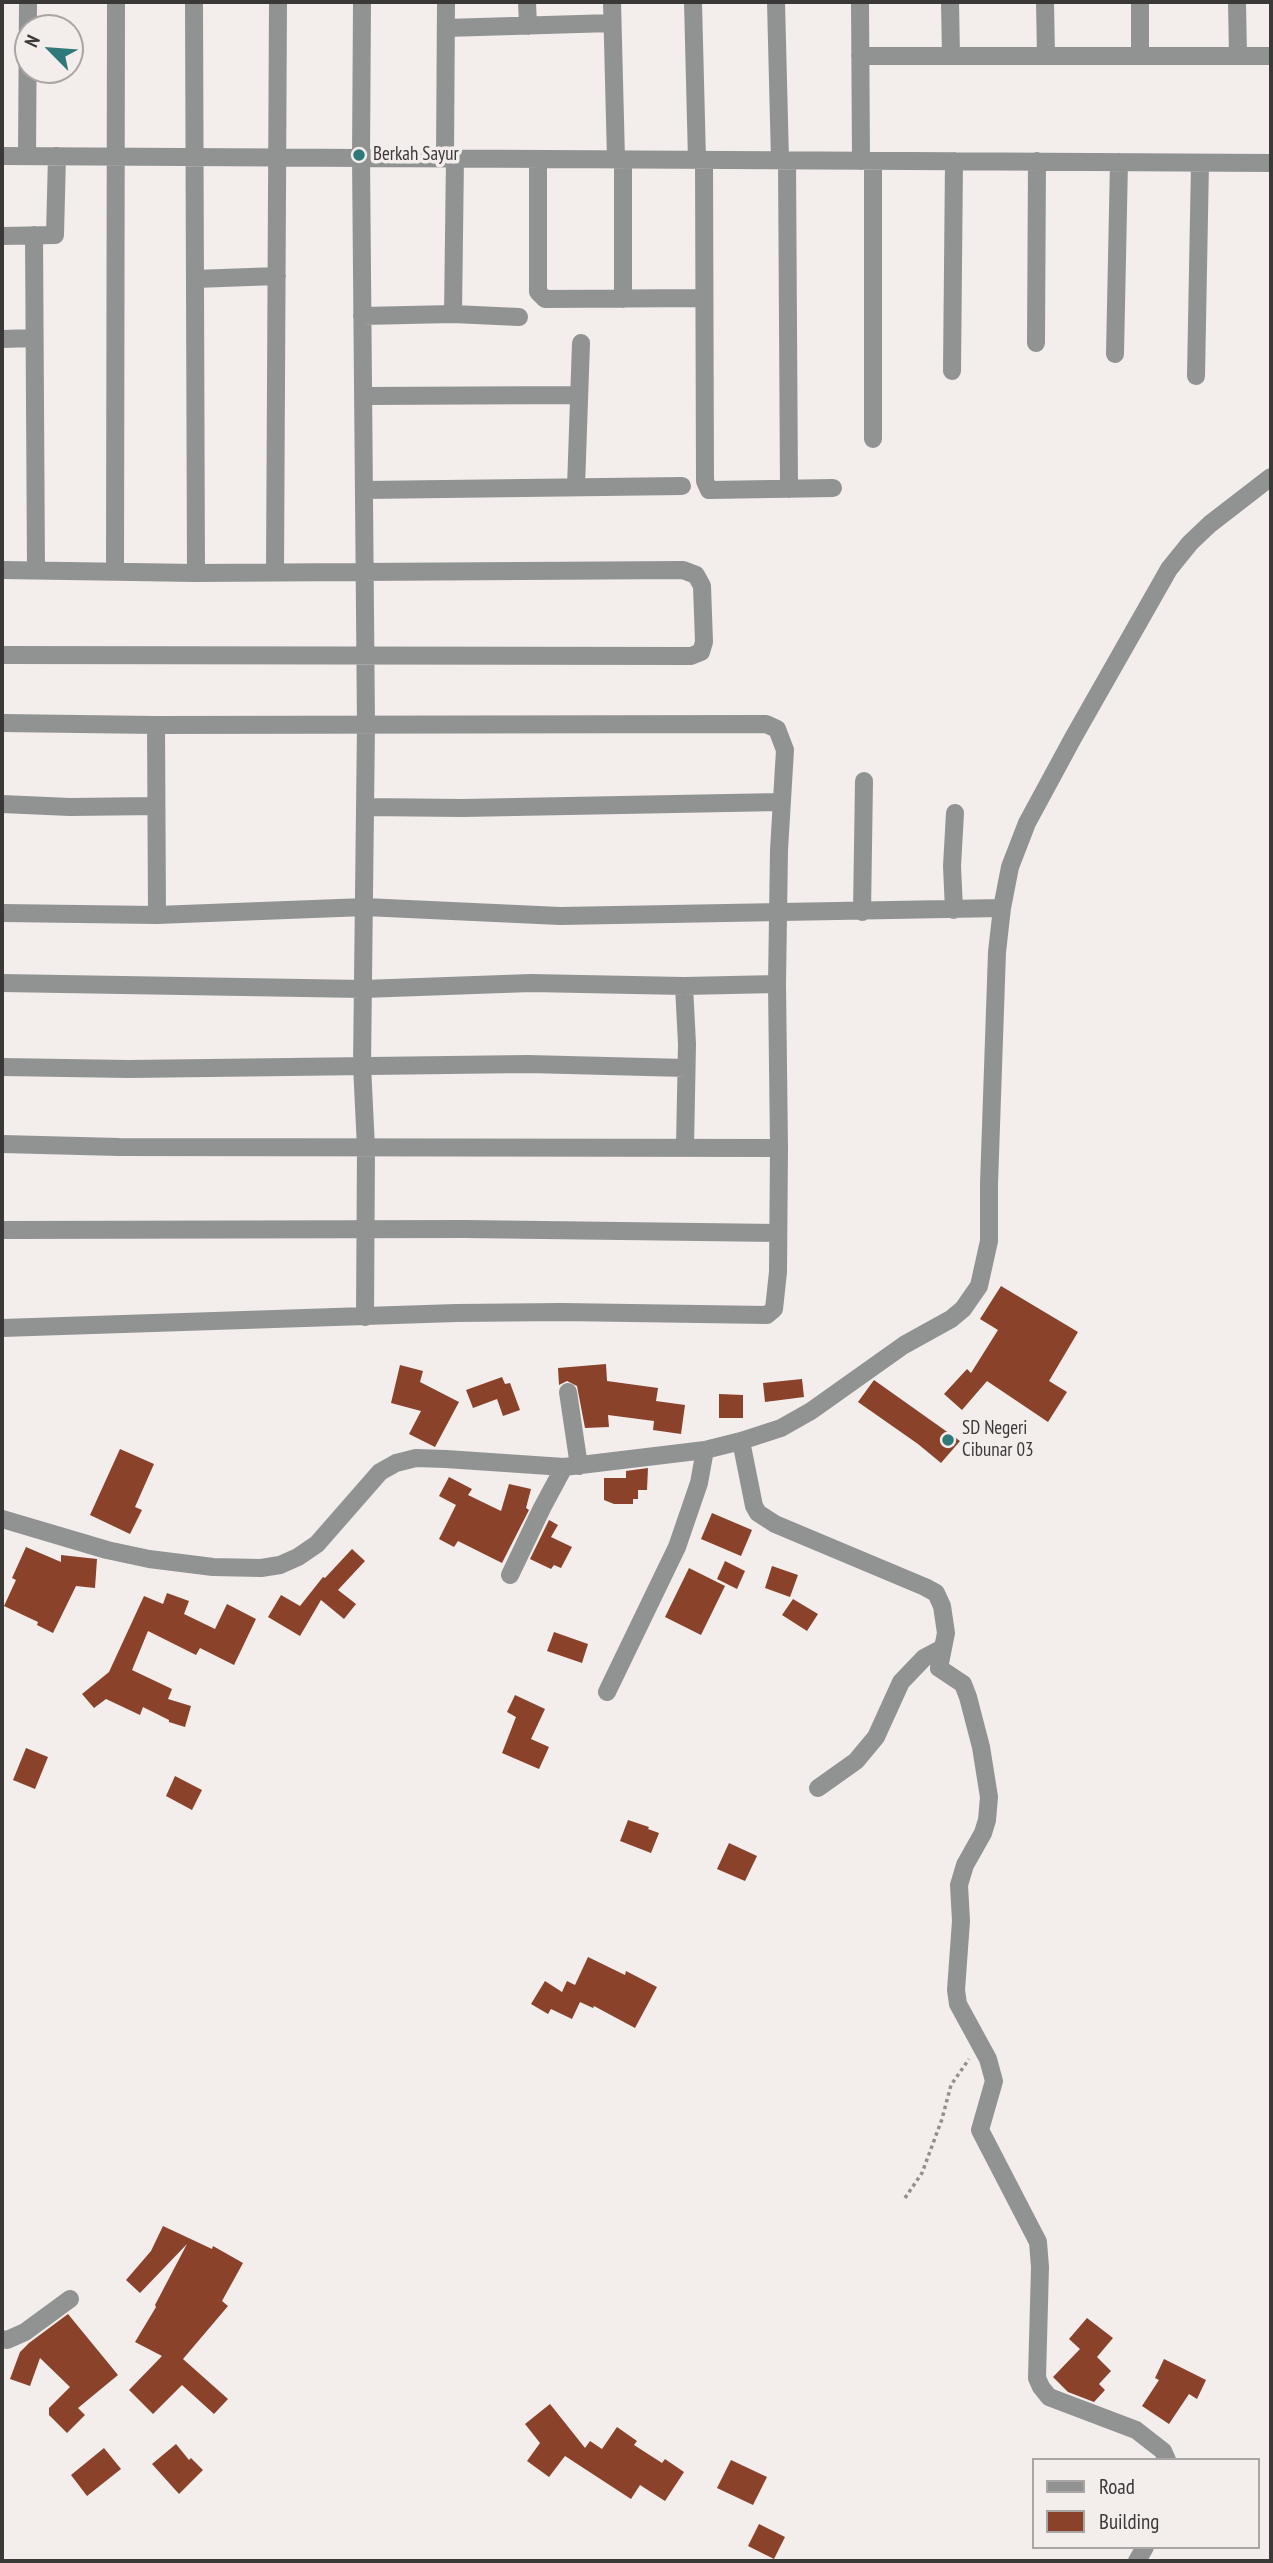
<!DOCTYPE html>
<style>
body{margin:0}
#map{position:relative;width:1273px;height:2563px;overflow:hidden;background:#f3edec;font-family:"PT Sans Narrow",sans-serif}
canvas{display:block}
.frame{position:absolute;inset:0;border:4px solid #3b3938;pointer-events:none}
.legend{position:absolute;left:1032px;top:2458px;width:228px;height:91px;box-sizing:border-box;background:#f3edec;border:2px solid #a9a5a4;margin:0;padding:9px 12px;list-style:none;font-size:21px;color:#3b3938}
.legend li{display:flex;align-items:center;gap:14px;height:35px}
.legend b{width:35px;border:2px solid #a9a5a4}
.north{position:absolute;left:14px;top:14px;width:70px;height:70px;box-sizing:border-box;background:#f3edec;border:2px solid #a9a5a4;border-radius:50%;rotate:295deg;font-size:19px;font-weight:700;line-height:28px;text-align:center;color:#3b3938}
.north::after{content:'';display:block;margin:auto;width:24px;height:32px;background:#2f797a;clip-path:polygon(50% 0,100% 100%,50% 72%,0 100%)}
</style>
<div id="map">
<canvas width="1273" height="2563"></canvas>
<div class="frame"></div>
<ul class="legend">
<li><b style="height:9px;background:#919393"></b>Road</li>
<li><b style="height:19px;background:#8a422a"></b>Building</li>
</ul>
<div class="north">N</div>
</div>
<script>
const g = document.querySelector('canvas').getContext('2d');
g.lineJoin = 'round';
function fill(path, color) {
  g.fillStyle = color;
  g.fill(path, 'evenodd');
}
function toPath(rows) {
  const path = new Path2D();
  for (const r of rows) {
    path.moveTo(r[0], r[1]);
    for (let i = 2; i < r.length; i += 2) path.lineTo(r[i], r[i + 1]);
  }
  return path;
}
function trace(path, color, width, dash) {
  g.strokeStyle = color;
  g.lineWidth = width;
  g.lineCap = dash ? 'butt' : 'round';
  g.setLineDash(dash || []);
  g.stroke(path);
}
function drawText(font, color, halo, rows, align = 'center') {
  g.font = font + ' "PT Sans Narrow",sans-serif';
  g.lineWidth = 7;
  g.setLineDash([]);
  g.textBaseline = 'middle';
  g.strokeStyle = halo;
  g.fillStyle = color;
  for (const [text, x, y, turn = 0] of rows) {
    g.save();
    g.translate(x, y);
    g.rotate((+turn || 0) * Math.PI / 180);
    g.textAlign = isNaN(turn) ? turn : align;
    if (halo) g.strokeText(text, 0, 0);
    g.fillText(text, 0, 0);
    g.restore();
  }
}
const building = toPath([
 [1001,1286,1078,1332,1049,1381,1067,1392,1048,1422,987,1381,962,1410,944,1394,967,1369,971,1373,998,1330,980,1319],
 [606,1364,607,1381,658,1388,656,1401,685,1405,681,1434,653,1430,654,1421,608,1415,609,1427,585,1428,577,1386,567,1381,559,1385,558,1368],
 [400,1365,423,1371,420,1382,459,1402,435,1447,409,1434,421,1411,391,1403],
 [502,1377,505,1384,510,1383,520,1410,503,1416,497,1399,473,1408,466,1390],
 [802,1379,804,1397,765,1402,763,1383],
 [874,1380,960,1441,941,1463,918,1444,858,1402],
 [719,1394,743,1395,743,1418,719,1418],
 [120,1449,154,1464,135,1507,142,1510,130,1534,90,1515],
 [648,1468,647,1490,638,1490,638,1499,633,1499,633,1504,614,1504,604,1500,604,1478,626,1478,626,1471],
 [449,1477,472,1489,468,1495,501,1511,509,1484,531,1489,526,1508,529,1510,502,1563,458,1541,454,1547,439,1539,456,1505,439,1496],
 [712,1513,752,1530,741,1556,701,1539],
 [549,1520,558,1525,551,1537,572,1547,561,1568,554,1565,551,1569,530,1559],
 [26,1547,61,1562,61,1555,97,1559,95,1588,76,1586,53,1633,37,1625,38,1622,4,1606,16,1580,12,1578],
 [352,1549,365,1561,338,1590,356,1604,344,1619,321,1600,300,1636,268,1617,281,1595,300,1606,323,1577,325,1578],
 [725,1561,745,1571,737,1589,717,1579],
 [772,1566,798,1575,790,1597,765,1588],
 [689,1568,725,1586,701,1635,665,1617],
 [167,1593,189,1601,184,1614,215,1629,227,1604,256,1619,234,1665,200,1648,196,1655,148,1631,132,1670,172,1689,168,1699,191,1706,185,1727,169,1722,169,1720,143,1707,140,1715,106,1699,94,1708,82,1694,109,1672,144,1596,163,1604],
 [793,1599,818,1614,807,1631,782,1615],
 [554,1632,588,1644,582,1663,547,1651],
 [515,1695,545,1709,531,1739,549,1747,539,1769,502,1753,516,1717,507,1712],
 [26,1748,48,1757,35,1789,13,1780],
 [175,1776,202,1790,192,1810,166,1796],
 [628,1820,649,1827,648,1829,659,1833,651,1853,620,1841],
 [729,1843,757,1856,745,1881,717,1869],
 [588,1957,625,1975,626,1971,657,1987,635,2028,594,2006,593,2008,580,2002,572,2019,551,2009,548,2014,531,2004,545,1981,562,1992,567,1981,575,1985],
 [163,2226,212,2249,213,2246,243,2263,222,2301,228,2306,183,2359,228,2399,214,2414,182,2385,153,2414,129,2390,162,2356,135,2342,156,2307,155,2305,187,2244,140,2293,126,2280,151,2251],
 [68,2314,118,2375,78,2408,85,2415,67,2433,49,2415,49,2408,70,2387,40,2358,30,2386,10,2379,20,2352,29,2343],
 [1087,2318,1113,2338,1097,2357,1111,2371,1099,2384,1105,2390,1094,2402,1068,2392,1053,2377,1080,2349,1069,2339],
 [1164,2359,1206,2380,1197,2399,1189,2394,1169,2424,1142,2406,1159,2380,1155,2378],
 [550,2404,585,2448,590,2441,602,2449,617,2427,637,2441,634,2445,662,2463,665,2459,684,2472,665,2501,640,2485,631,2499,565,2456,549,2477,527,2461,540,2443,525,2424],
 [176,2444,189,2460,191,2458,203,2470,179,2494,152,2464],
 [104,2448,121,2469,87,2496,71,2475],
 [731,2460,767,2477,753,2505,717,2488],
 [759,2524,785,2537,774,2559,748,2546]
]);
const path = toPath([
 [905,2198,922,2173,942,2119,951,2085,969,2059]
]);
const minor = toPath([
 [194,2,196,573],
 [362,2,361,158,366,724,362,1065,366,1148,365,1317],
 [527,2,528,26],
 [612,2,616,159],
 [693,2,697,160],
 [776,2,780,160],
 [860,2,861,161],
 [950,2,951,56],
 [1045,2,1046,56],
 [1140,2,1140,56],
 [1237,2,1238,56],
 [446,28,612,23],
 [860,56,1271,56],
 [2,156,1271,163],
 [27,156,28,2],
 [445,158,446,2],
 [538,159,538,292,545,299,704,298],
 [623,159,623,299],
 [704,160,705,481,709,490,833,488],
 [787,160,789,489],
 [873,161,873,439],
 [34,235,36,570],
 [2,236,55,235,57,156],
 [195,279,277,276],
 [453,314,455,158],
 [362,316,453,314,519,317],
 [2,339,34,338],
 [1036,343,1037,161],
 [1115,354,1119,162],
 [952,371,954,161],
 [1196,376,1200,163],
 [364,396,578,395],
 [576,487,581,343],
 [365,490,682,486],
 [2,570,196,573,683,570,696,575,702,586,704,642,701,652,691,656,2,655],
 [115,571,116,2],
 [275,572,278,2],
 [2,723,156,725,766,724,777,729,785,750,779,850,777,984,779,1148,778,1272,774,1309,767,1315,562,1312,456,1313,2,1328],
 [156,725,157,915],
 [2,804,70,807,156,806],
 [365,807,462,808,781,802],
 [954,910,952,866,955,813],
 [862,912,864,781],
 [2,913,157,915,365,907,560,916,1002,908],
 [2,983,363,989,531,983,684,986,777,984],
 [684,986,687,1044,685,1147],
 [2,1067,129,1069,528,1064,686,1068],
 [2,1144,119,1147,779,1148],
 [2,1230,465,1229,777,1233],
 [568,1392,579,1466],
 [741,1441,754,1506,758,1513,775,1524,925,1587,936,1593,942,1606,946,1633,939,1668,963,1684,968,1697,981,1747,989,1797,987,1820,983,1833,965,1865,959,1885,961,1921,956,1990,958,2004,988,2059,994,2081,980,2130,1038,2242,1040,2267,1037,2378,1041,2387,1049,2397,1136,2430,1163,2451,1167,2460],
 [2,1519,107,1550,149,1559,213,1567,261,1568,280,1565,298,1557,317,1544,380,1472,396,1463,416,1458,446,1459,564,1467,705,1450,741,1441,781,1428,811,1411,904,1345,951,1319,963,1309,979,1286,989,1241,989,1184,997,952,1002,908,1010,867,1027,823,1073,738,1169,569,1190,543,1210,524,1271,477],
 [510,1575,542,1508,564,1467],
 [607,1692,677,1547,699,1483,705,1450],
 [818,1788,856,1761,876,1737,901,1682,924,1658,941,1649],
 [2,2339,7,2340,25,2332,70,2299],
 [1137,2561,1145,2547]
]);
const markers = [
 [359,155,7,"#2f797a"],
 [948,1440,7,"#2f797a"]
];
const poiNames = [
 ["Berkah Sayur",373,155],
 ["SD Negeri",962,1429],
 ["Cibunar 03",962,1451]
];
fill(building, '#8a422a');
trace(path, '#938f8e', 3.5, [3.5, 3.5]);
trace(minor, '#919393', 18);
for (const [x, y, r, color] of markers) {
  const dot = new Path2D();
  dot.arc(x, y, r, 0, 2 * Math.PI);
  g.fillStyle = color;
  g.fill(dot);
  trace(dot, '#f3edec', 2.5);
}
drawText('19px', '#3b3938', '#f3edec', poiNames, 'left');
</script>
